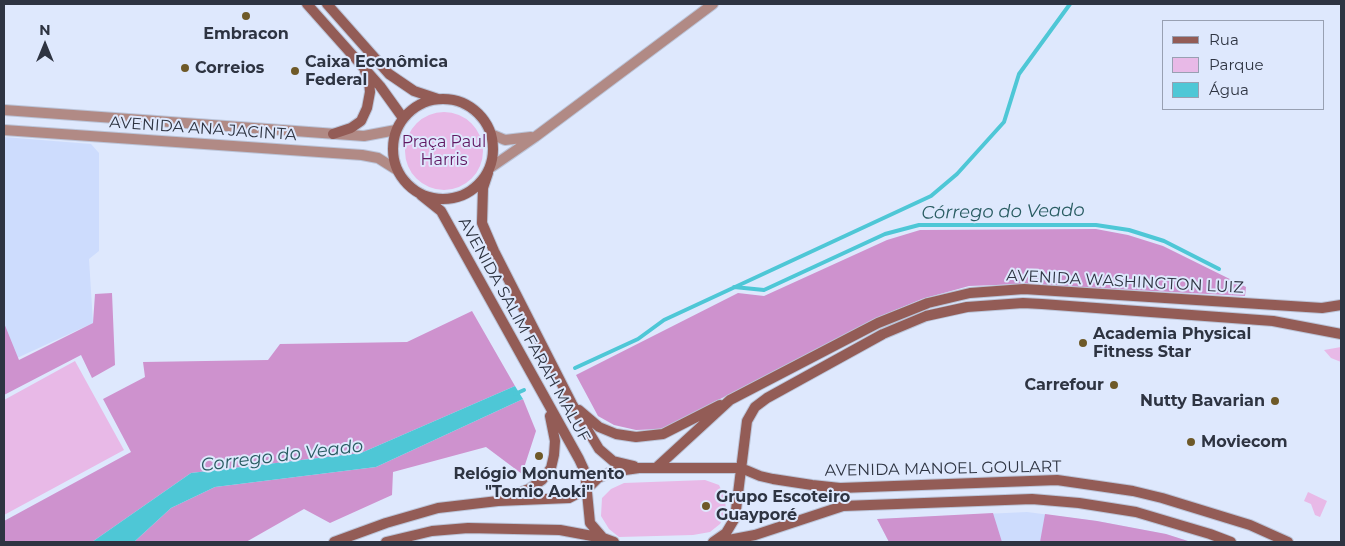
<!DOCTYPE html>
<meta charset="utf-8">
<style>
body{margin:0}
#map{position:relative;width:1345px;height:546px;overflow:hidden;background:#dee8fd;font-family:Montserrat,sans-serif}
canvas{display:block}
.frame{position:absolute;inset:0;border:5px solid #2e3442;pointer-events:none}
.legend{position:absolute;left:1162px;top:20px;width:162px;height:90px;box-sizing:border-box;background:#dee8fd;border:1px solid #98a0b2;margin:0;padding:6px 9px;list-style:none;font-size:15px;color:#2e3442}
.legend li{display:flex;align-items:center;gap:10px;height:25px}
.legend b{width:25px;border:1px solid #98a0b2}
.north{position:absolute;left:20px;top:20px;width:50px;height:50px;-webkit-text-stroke:4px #dee8fd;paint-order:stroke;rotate:0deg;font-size:14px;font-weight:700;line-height:20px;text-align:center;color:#2e3442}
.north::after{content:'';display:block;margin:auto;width:18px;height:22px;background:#2e3442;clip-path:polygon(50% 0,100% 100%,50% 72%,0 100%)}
</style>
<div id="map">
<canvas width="1345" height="546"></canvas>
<div class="frame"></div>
<ul class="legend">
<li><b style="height:6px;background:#935c56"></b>Rua</li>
<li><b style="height:14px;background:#e8b9e7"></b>Parque</li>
<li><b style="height:14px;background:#4ec7d6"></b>Água</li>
</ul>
<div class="north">N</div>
</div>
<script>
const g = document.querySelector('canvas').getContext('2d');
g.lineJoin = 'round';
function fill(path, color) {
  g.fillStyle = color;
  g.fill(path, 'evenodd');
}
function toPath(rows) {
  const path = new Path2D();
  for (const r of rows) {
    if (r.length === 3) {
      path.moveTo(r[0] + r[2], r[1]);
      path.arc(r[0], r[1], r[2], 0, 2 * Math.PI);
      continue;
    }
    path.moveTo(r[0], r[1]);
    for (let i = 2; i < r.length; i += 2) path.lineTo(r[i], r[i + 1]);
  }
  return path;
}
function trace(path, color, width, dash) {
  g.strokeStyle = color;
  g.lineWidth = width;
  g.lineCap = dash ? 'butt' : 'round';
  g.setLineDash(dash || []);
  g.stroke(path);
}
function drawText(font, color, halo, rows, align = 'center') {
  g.font = font + ' Montserrat,sans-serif';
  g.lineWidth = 4;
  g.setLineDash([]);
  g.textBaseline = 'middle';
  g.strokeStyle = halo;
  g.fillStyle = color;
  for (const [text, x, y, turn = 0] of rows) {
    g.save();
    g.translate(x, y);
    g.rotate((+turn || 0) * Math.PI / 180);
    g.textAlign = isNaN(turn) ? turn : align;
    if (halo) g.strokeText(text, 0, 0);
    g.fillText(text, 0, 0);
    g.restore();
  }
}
const built = toPath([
 [4,137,91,144,99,153,99,251,89,259,93,323,4,364],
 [1027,512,1097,521,1166,534,1191,542,889,542,877,519]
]);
const green = toPath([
 [444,151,39],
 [1341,347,1341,362,1331,358,1324,350],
 [75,361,124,450,4,515,4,400],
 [705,480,719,485,725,498,726,512,720,524,710,532,693,535,619,537,609,529,601,516,602,498,611,489,624,483],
 [1308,492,1327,501,1320,517,1315,515,1311,504,1304,501]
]);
const forest = toPath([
 [1096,229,1128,235,1163,246,1246,287,1245,296,1023,284,969,286,922,299,879,317,662,429,636,430,614,425,598,416,576,375,738,293,764,296,887,240,920,230],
 [112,293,115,365,92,378,81,355,4,395,4,323,19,360,93,323,95,294],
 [472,311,515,386,361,453,191,473,92,542,4,542,4,521,131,452,103,399,145,377,143,362,268,360,280,344,407,342],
 [523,399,536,431,522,474,486,447,393,472,392,495,330,523,304,509,246,542,134,542,171,508,215,487,376,467],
 [993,513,1002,542,889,542,877,519],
 [1045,514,1097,521,1166,534,1191,542,1040,542]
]);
const water = toPath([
 [515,386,523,399,376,467,215,487,171,508,134,542,92,542,191,473,361,453]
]);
const stream = toPath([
 [734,287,764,290,885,234,919,225,1096,225,1129,230,1164,241,1219,269],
 [575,368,638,339,664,320,931,196,957,174,1004,122,1019,74,1070,4],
 [515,394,524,390]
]);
const tertiary = toPath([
 [4,110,364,136,396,130],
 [4,130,362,155,378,158,397,170],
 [491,134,505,140,531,137],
 [490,168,535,137,713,4]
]);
const secondary = toPath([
 [307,4,380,86,403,118],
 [327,4,389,74,414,91,438,99],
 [443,149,50],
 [333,134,351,128,361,121,367,108,370,92,369,81,365,71],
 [488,173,483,188,482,223,494,251,572,404,599,449,613,461,634,466],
 [421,195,441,211,579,459,585,472,590,523,603,538],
 [579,410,599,427,616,434,636,437,663,434,720,405],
 [656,468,730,400,878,323,928,303,970,293,1024,289,1322,308,1341,305],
 [508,497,529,489,542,480,551,468,554,455,555,441,550,416],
 [334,542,386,523,438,508,498,501,569,498,588,488,598,478,611,472,639,468,741,468,760,476,773,479,812,485,840,488,1057,480,1133,491,1162,498,1250,525,1288,542],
 [386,542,432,531,468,528,560,530,603,538,614,542],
 [713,542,726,533,735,518,747,421,755,407,767,398,883,334,926,316,967,307,1023,303,1042,304,1273,321,1341,334],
 [718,542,755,535,843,506,1032,499,1079,503,1136,512,1210,534,1231,542]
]);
const markers = [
 [246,16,5,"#6e5928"],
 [185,68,5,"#6e5928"],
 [295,71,5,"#6e5928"],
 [1083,343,5,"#6e5928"],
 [1114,385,5,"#6e5928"],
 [1275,401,5,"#6e5928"],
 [1191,442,5,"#6e5928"],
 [539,456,5,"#6e5928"],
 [706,506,5,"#6e5928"]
];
const poiNames = [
 ["Embracon",246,34,"center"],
 ["Caixa Econômica",305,62],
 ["Federal",305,80],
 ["Correios",195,68],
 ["Academia Physical",1093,334],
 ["Fitness Star",1093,352],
 ["Carrefour",1104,385,"right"],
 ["Nutty Bavarian",1265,401,"right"],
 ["Moviecom",1201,442],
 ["Relógio Monumento",539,474,"center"],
 ["\"Tomio Aoki\"",539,492,"center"],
 ["Grupo Escoteiro",716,497],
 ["Guayporé",716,515]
];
const streetNames = [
 ["AVENIDA ANA JACINTA",203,129,4],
 ["AVENIDA WASHINGTON LUIZ",1125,282,3],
 ["AVENIDA SALIM FARAH MALUF",524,330,61],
 ["AVENIDA MANOEL GOULART",943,469,-1]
];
const parkNames = [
 ["Praça Paul",444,142],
 ["Harris",444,160]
];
const waterNames = [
 ["Córrego do Veado",1003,212,-1],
 ["Corrego do Veado",282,456,-7]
];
fill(built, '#cddcfd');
fill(green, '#e8b9e7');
fill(forest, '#ce92ce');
fill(water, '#4ec7d6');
trace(stream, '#4ec7d6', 4);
trace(tertiary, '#bbc4d8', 12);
trace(secondary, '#bbc4d8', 12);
trace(tertiary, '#b18a85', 10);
trace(secondary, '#935c56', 10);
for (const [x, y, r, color] of markers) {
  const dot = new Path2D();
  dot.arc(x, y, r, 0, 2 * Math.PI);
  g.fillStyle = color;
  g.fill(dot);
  trace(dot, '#dee8fd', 2);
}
drawText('bold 16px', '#2e3442', '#dee8fd', poiNames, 'left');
drawText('16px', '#2e3442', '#dee8fd', streetNames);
drawText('16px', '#601862', '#dee8fd', parkNames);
drawText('italic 18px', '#295c62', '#dee8fd', waterNames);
</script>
